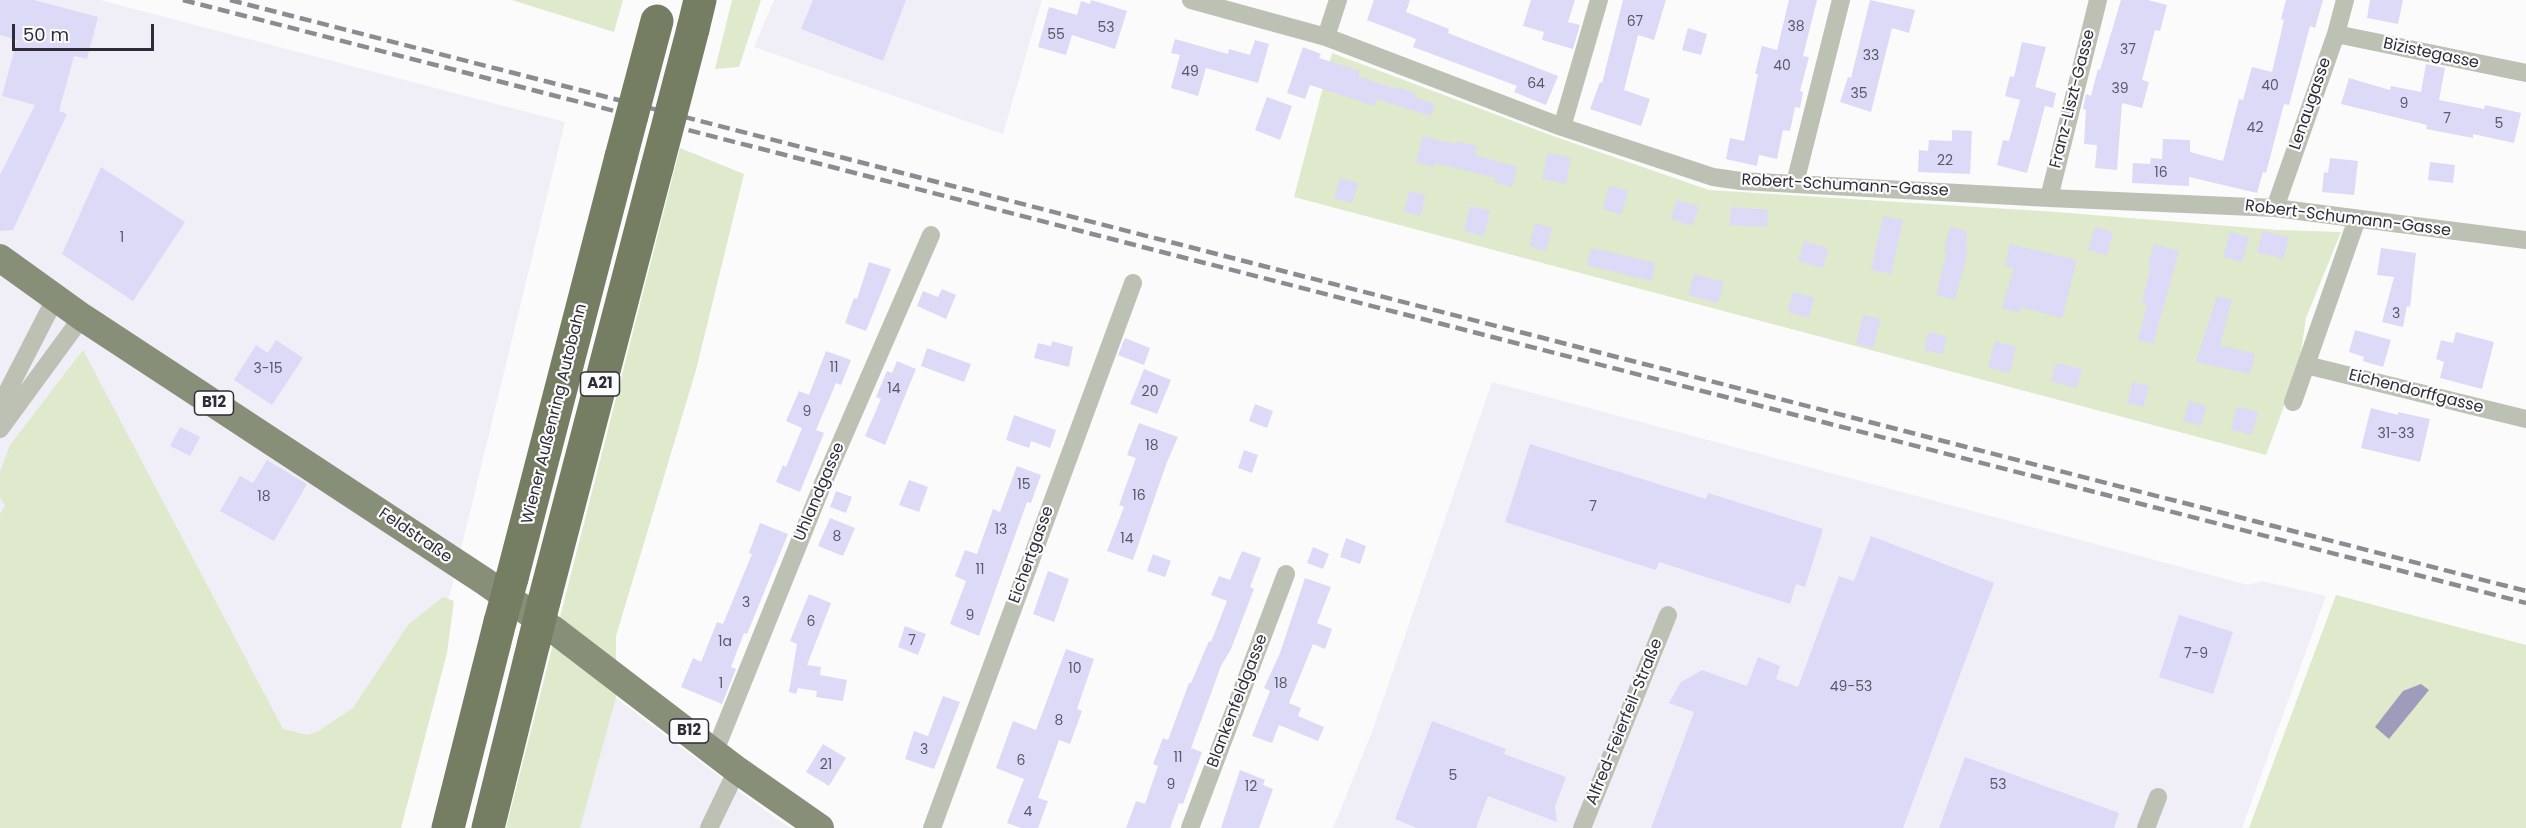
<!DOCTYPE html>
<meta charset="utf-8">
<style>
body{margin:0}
#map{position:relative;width:2526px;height:828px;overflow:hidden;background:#fbfbfb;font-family:Poppins,sans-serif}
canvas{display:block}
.scale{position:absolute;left:12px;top:24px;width:142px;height:27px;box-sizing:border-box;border:3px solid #2d2c38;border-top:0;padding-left:8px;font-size:18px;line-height:21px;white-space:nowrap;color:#2d2c38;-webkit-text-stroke:4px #fbfbfb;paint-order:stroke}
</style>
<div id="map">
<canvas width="2526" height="828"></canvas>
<div class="scale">50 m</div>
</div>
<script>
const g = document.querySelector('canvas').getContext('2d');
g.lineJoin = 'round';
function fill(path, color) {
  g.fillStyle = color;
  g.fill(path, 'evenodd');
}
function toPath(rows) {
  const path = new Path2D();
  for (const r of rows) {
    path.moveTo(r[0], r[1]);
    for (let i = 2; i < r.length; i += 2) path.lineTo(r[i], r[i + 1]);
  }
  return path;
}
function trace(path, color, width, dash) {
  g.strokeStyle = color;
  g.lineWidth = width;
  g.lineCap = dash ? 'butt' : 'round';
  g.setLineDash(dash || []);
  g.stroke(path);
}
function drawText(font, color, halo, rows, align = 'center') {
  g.font = font + ' Poppins,sans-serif';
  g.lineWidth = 4.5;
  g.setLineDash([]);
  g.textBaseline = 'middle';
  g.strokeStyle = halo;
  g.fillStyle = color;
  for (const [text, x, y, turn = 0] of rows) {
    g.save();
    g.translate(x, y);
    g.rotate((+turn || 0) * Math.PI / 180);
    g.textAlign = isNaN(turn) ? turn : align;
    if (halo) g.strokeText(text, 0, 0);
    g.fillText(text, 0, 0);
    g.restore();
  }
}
const built = toPath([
 [0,0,100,0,565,122,393,828,0,828],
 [774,0,1042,0,1003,134,754,47],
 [1492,382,2248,585,2262,581,2326,596,2242,828,1333,828,1372,732],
 [616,698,740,792,790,828,580,828]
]);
const green = toPath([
 [512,0,623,0,614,32],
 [732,0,761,0,739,67,715,69],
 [1332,53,1553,136,1709,190,2056,212,2278,230,2341,232,2306,318,2299,365,2266,455,1294,197],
 [680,148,744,174,696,370,616,636,616,698,580,828,506,828],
 [83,350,283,729,307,735,317,732,353,708,408,625,443,597,454,601,447,653,401,828,0,828,0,514,5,506,0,497,0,472,10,445],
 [2336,595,2526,645,2526,828,2249,828]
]);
const water = toPath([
 [2421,684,2429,690,2389,739,2375,727,2403,691]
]);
const building = toPath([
 [0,0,34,0,98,17,87,59,74,56,59,111,67,114,13,230,0,231,0,175,35,105,2,96,17,40,0,35],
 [813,0,906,0,883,61,801,29],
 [1091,0,1127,11,1115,49,1072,35,1066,55,1038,47,1049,7,1077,15,1081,1,1090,4],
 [1374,0,1410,0,1406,12,1449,29,1448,33,1558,76,1546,105,1514,92,1517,86,1413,47,1416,39,1367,20],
 [1531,0,1575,0,1568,22,1580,25,1573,49,1542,40,1544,32,1523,26],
 [1623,0,1666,0,1654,40,1638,35,1624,90,1650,99,1641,126,1590,109,1600,82,1602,83],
 [1789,0,1817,0,1803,56,1809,57,1800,91,1803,92,1800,108,1795,107,1790,131,1783,130,1777,159,1759,155,1757,166,1726,159,1730,138,1744,141,1758,74,1755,74,1762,46,1777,50],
 [1870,0,1915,10,1909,33,1892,28,1871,112,1840,102,1848,77,1851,78],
 [2121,0,2148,0,2167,5,2160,31,2155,30,2142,80,2149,82,2142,108,2122,103,2117,170,2095,168,2097,145,2084,144,2086,110,2083,109,2086,94,2091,96,2098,69,2100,70],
 [2286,0,2323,0,2315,28,2310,26,2289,105,2284,104,2266,173,2263,172,2257,193,2189,177,2189,186,2132,183,2133,163,2150,164,2151,158,2162,159,2163,139,2190,140,2190,152,2223,161,2239,99,2243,100,2252,67,2272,72,2284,20,2281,19],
 [2370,0,2403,0,2398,24,2367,18],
 [1688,28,1707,34,1701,55,1682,50],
 [1175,39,1228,54,1229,49,1250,55,1255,40,1269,44,1258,83,1206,68,1198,96,1171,88,1180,55,1171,53],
 [2022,42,2046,47,2035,87,2056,93,2053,108,2045,106,2027,173,1997,165,2003,140,2009,141,2020,100,2005,96,2010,76,2014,77],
 [1303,47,1321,54,1319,58,1360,71,1358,76,1395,89,1396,87,1416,93,1415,97,1435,104,1431,116,1377,99,1375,106,1310,85,1305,99,1287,93],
 [2426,64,2445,68,2439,100,2484,109,2485,105,2521,113,2514,143,2473,134,2473,138,2426,129,2427,125,2341,104,2349,78,2390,90,2391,86,2421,92],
 [1267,97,1292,106,1280,140,1255,130],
 [1952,130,1972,131,1970,174,1918,172,1919,150,1928,151,1929,140,1952,141],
 [1423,136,1455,144,1456,141,1477,146,1475,155,1517,167,1512,187,1494,182,1496,178,1435,163,1434,167,1416,162],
 [1548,153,1571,158,1566,184,1542,179],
 [2330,158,2358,161,2354,195,2322,192,2324,172,2328,173],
 [2430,162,2455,165,2453,183,2428,180],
 [101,167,185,222,133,301,62,254],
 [1340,178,1358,183,1352,203,1334,199],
 [1609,186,1628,191,1621,215,1603,209],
 [1409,191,1425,195,1421,216,1404,212],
 [1677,200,1699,207,1692,226,1671,219],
 [1470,206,1490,211,1484,236,1464,231],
 [1731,207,1768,210,1767,227,1730,225],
 [1883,216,1903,220,1891,274,1871,270],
 [1535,223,1552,228,1546,251,1529,246],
 [1950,227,1967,231,1966,251,1968,251,1955,300,1936,295,1947,251,1944,250],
 [2095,227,2113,232,2107,255,2088,250],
 [2263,231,2289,238,2283,259,2257,252],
 [2230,232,2249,237,2242,262,2223,257],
 [1804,241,1828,248,1823,268,1798,261],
 [2010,244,2077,260,2062,318,2020,307,2019,313,2002,308,2014,268,2005,266],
 [2154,244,2179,251,2153,344,2138,340,2147,304,2142,302,2151,266,2148,265],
 [1592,248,1656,263,1651,281,1587,265],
 [2381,248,2416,253,2410,307,2407,306,2403,327,2382,322,2394,277,2377,275],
 [869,262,891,269,866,331,845,323,854,298,857,299],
 [1694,274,1724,282,1718,303,1688,295],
 [942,289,956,295,946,319,917,306,923,291,938,297],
 [1793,292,1814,298,1809,318,1788,312],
 [2217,296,2232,300,2220,345,2255,354,2250,374,2196,362],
 [1863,315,1881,319,1873,348,1856,344],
 [2355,330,2391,340,2383,367,2363,361,2364,357,2349,352],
 [1928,332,1947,337,1943,354,1924,350],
 [2456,332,2494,342,2482,389,2440,378,2444,362,2436,359,2441,340,2453,343],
 [1125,338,1150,348,1144,365,1118,355],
 [276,340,303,358,272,405,234,380,256,345,268,353],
 [1052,341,1073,347,1069,367,1034,358,1038,343,1051,346],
 [1995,341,2016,347,2010,373,1988,367],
 [927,348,971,364,964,382,921,366],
 [826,351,851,360,841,385,836,383,816,430,824,433,800,492,776,482,783,465,786,467,802,428,786,421,799,391,809,395],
 [897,361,916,369,885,445,865,436,881,399,876,397,887,371,892,373],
 [2056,363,2082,369,2077,388,2051,381],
 [1144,369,1171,380,1157,414,1130,404],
 [2133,382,2149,386,2143,407,2127,403],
 [2189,401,2206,406,2201,426,2183,421],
 [1255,404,1273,411,1267,428,1249,421],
 [2237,407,2258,412,2252,435,2231,430],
 [2371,408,2398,415,2398,412,2430,419,2420,462,2361,448],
 [1014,415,1056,430,1050,448,1031,441,1029,448,1006,440],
 [1139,423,1178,437,1167,462,1133,560,1107,551,1124,507,1119,505,1136,458,1127,455],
 [180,427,200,437,190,456,170,446],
 [1530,444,1706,499,1708,493,1823,529,1805,587,1796,584,1790,604,1659,562,1656,570,1505,522],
 [1244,450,1258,455,1252,473,1238,468],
 [267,460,307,484,274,541,220,511,240,476,253,483],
 [1017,466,1041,475,1031,503,1027,502,979,636,950,624,966,581,955,576,965,550,977,554,993,509,1000,512],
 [909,480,928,487,919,512,899,505],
 [836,491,852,497,846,513,830,507],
 [830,518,855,528,843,556,818,546],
 [760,523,788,534,747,634,744,633,731,667,736,669,722,704,681,687,693,658,701,662,717,622,723,624,752,554,749,553],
 [1871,536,1994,583,1903,828,1651,828,1694,712,1669,703,1681,682,1702,670,1747,686,1758,657,1780,666,1776,679,1798,687,1839,576,1854,581],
 [1346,538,1366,546,1360,564,1340,557],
 [1313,547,1329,554,1323,569,1307,563],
 [1242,551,1261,558,1250,587,1254,589,1231,649,1221,666,1191,748,1202,752,1183,804,1179,803,1170,828,1126,828,1136,801,1145,804,1158,766,1153,764,1163,738,1168,740,1189,683,1191,683,1209,641,1211,642,1227,601,1211,595,1219,576,1230,580],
 [1153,554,1171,561,1165,577,1147,571],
 [1048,571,1069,579,1054,622,1033,614],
 [1305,578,1331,587,1317,623,1332,629,1325,649,1313,644,1289,703,1301,708,1298,716,1324,727,1318,741,1279,725,1272,743,1252,736,1270,691,1264,688,1280,653],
 [809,594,831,603,807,665,821,667,820,675,847,680,843,701,816,697,817,691,798,688,796,694,789,692,797,644,790,641],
 [2179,615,2233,632,2213,694,2159,677],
 [905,626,926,634,918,655,898,647],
 [1066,649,1094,659,1077,709,1082,711,1070,744,1059,740,1038,798,1048,801,1038,828,1021,828,1007,823,1024,779,996,768,1013,721,1036,730],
 [943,696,960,702,934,769,905,759,914,731,928,736],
 [1432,721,1506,749,1504,754,1566,777,1555,807,1557,822,1488,796,1476,828,1417,828,1395,819],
 [823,744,846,758,829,786,806,772],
 [1965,757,2119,813,2114,828,1939,828],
 [1240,770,1265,780,1263,785,1273,789,1259,828,1221,828]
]);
const street = toPath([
 [1191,0,1326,37,1562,127,1713,177,1741,181,2049,198,2275,208,2526,240],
 [2336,34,2526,73],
 [1326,37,1338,0],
 [1562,127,1599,0],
 [1795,183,1841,0],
 [2049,198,2098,0],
 [2275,208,2336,34,2345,0],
 [2306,365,2526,419],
 [2293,402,2357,219],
 [0,406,56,297],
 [0,429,82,317],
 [715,751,824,481,931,235],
 [709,828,737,770],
 [932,828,1133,283],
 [1190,828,1286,574],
 [1582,828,1668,615],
 [2146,828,2158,797]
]);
const primary = toPath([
 [0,258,82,317,484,581,558,633,737,770,820,828]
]);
const highway = toPath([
 [693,29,700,0],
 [512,578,621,157],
 [544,601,657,167],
 [448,828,500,622],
 [488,828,534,642]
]);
const rail = toPath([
 [183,0,2526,603],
 [230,0,2526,591]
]);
const highwayBridge = toPath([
 [621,157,657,21],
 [657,167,693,29],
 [500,622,512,578],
 [534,642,544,601]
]);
const numberNames = [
 ["67",1635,22],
 ["38",1796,27],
 ["53",1106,28],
 ["55",1056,35],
 ["37",2128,50],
 ["33",1871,56],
 ["40",1782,66],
 ["49",1190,72],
 ["64",1536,84],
 ["40",2270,86],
 ["39",2120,89],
 ["35",1859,94],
 ["9",2404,104],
 ["7",2447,119],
 ["5",2499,124],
 ["42",2255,128],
 ["22",1945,161],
 ["16",2161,173],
 ["1",122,238],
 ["3",2396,314],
 ["11",834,368],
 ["3-15",268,369],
 ["14",894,389],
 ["20",1150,392],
 ["9",807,412],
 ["31-33",2396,434],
 ["18",1152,446],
 ["15",1024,485],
 ["16",1139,496],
 ["18",264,497],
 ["7",1593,507],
 ["13",1001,530],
 ["8",837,537],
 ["14",1127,539],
 ["11",980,570],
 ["3",746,603],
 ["9",970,616],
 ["6",811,622],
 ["7",912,641],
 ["1a",725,642],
 ["7-9",2196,654],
 ["10",1075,669],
 ["1",721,684],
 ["18",1281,684],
 ["49-53",1851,687],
 ["8",1059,721],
 ["3",924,750],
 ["11",1178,758],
 ["6",1021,761],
 ["21",826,765],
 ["5",1453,776],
 ["9",1171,785],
 ["53",1998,785],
 ["12",1251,787],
 ["4",1028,812]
];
const shields = [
 [600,384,39],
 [214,403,39],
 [689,731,39]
];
const shieldNames = [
 ["A21",600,384],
 ["B12",214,403],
 ["B12",689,731]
];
const streetNames = [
 ["Bizistegasse",2431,54,12],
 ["Franz-Liszt-Gasse",2073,99,-76],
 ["Lenaugasse",2311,104,-71],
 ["Robert-Schumann-Gasse",1845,186,3],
 ["Robert-Schumann-Gasse",2348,219,7],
 ["Eichendorffgasse",2416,392,14],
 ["Wiener Außenring Autobahn",555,414,-76],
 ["Uhlandgasse",820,492,-67],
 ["Feldstraße",415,536,34],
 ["Eichertgasse",1032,555,-70],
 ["Blankenfeldgasse",1238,701,-69],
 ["Alfred-Feierfeil-Straße",1625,722,-68]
];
fill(built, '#f0eff7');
fill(green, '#dfe9cc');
fill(water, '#9f9cbb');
fill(building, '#dddaf8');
trace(street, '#bcc1b4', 18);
trace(primary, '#888f79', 28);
trace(highway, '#757d63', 33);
trace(rail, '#8c8b92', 4.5, [12, 6]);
trace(highwayBridge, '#757d63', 33);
drawText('14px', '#595868', null, numberNames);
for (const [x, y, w] of shields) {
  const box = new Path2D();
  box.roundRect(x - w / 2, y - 12, w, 24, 4.5);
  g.fillStyle = '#fbfbfb';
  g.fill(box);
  trace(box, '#2d2c38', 1.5);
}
drawText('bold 15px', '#2d2c38', null, shieldNames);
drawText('16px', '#2d2c38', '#fbfbfb', streetNames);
</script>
